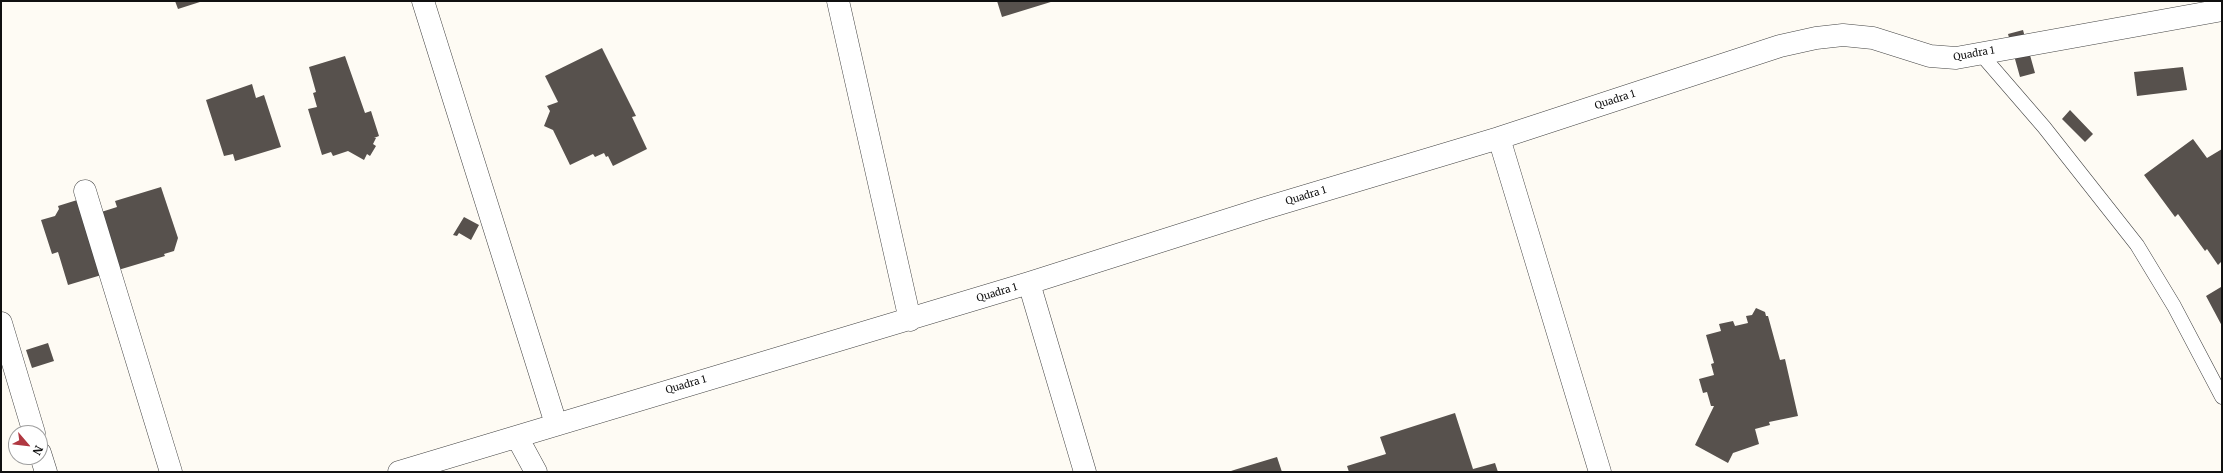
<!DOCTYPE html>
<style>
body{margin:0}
#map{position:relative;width:2223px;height:473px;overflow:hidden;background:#fefbf4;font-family:Merriweather,serif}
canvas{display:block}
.frame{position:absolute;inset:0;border:2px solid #101010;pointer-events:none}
.north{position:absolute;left:8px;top:425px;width:40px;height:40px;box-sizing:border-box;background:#fff;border:1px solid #9f9f9f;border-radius:50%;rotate:118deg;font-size:11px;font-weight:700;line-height:16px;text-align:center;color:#101010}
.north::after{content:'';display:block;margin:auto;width:14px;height:18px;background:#b03841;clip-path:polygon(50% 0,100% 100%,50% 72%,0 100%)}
</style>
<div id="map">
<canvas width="2223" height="473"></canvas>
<div class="frame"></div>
<div class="north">N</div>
</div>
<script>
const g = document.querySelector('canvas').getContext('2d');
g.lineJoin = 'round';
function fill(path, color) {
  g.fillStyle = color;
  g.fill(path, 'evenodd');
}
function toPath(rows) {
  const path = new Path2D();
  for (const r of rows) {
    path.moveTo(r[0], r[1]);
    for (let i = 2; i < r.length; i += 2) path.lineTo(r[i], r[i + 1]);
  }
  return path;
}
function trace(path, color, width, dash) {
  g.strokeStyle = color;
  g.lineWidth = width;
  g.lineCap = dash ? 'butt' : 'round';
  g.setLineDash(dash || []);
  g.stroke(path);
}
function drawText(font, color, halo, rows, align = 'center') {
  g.font = font + ' Merriweather,serif';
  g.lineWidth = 4;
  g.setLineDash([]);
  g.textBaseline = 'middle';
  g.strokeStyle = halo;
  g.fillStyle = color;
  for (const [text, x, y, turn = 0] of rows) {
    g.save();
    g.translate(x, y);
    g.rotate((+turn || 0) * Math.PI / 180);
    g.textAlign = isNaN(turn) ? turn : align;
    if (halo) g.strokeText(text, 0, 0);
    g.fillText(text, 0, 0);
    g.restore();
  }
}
const building = toPath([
 [175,1,203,1,178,9],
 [997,1,1054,1,1002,17],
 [2023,30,2035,73,2020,77,2008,34],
 [602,48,636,116,632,117,647,149,613,166,608,156,606,157,604,153,595,157,593,154,570,165,553,130,544,126,550,111,547,106,558,102,545,76],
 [345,56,365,113,371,111,379,136,374,138,376,138,373,144,376,146,370,156,367,154,364,160,348,151,333,156,331,152,322,155,308,109,317,107,313,93,316,92,309,67],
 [2183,67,2187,90,2137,96,2134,72],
 [252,84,256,98,264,95,281,147,235,161,233,154,224,156,206,100],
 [2070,110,2093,134,2085,142,2062,119],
 [2193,139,2207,158,2222,149,2222,261,2218,265,2207,249,2205,251,2178,214,2175,217,2144,175],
 [161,187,178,238,174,251,164,254,165,256,68,285,58,252,52,254,41,220,55,216,59,209,58,206,90,196,95,214,117,207,115,201],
 [464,217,479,225,471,240,459,233,457,236,453,235],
 [2221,287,2222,288,2222,326,2206,296],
 [1756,308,1765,312,1766,316,1768,316,1780,360,1785,359,1798,416,1769,422,1770,425,1755,429,1759,444,1733,453,1728,463,1695,445,1714,406,1711,406,1707,392,1703,393,1699,379,1714,375,1711,364,1714,363,1706,335,1721,331,1719,324,1733,321,1735,326,1748,323,1746,316,1752,315],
 [48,343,54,361,32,368,26,350],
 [1455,413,1473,469,1495,463,1498,472,1349,472,1347,466,1386,454,1380,437],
 [1277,457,1282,472,1228,472,1234,470]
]);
const service = toPath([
 [1980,53,2044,127,2137,245,2174,306,2222,397]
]);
const minor = toPath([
 [423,1,556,424],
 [838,1,910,320],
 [1499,138,1600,472],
 [85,191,171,472],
 [1029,283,1085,472],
 [1,323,34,433],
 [517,437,536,472],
 [40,453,46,472],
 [399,472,1029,283,1262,209,1499,138,1780,46,1816,38,1843,35,1873,38,1930,56,1956,58,2222,10]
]);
const streetNames = [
 ["Quadra 1",1974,54,-10],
 ["Quadra 1",1615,100,-18],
 ["Quadra 1",1306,196,-17],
 ["Quadra 1",997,293,-17],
 ["Quadra 1",686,385,-16]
];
fill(building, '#57514d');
trace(service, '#434343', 15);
trace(minor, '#434343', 23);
trace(service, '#fff', 14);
trace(minor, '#fff', 22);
drawText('10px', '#101010', '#fff', streetNames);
</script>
